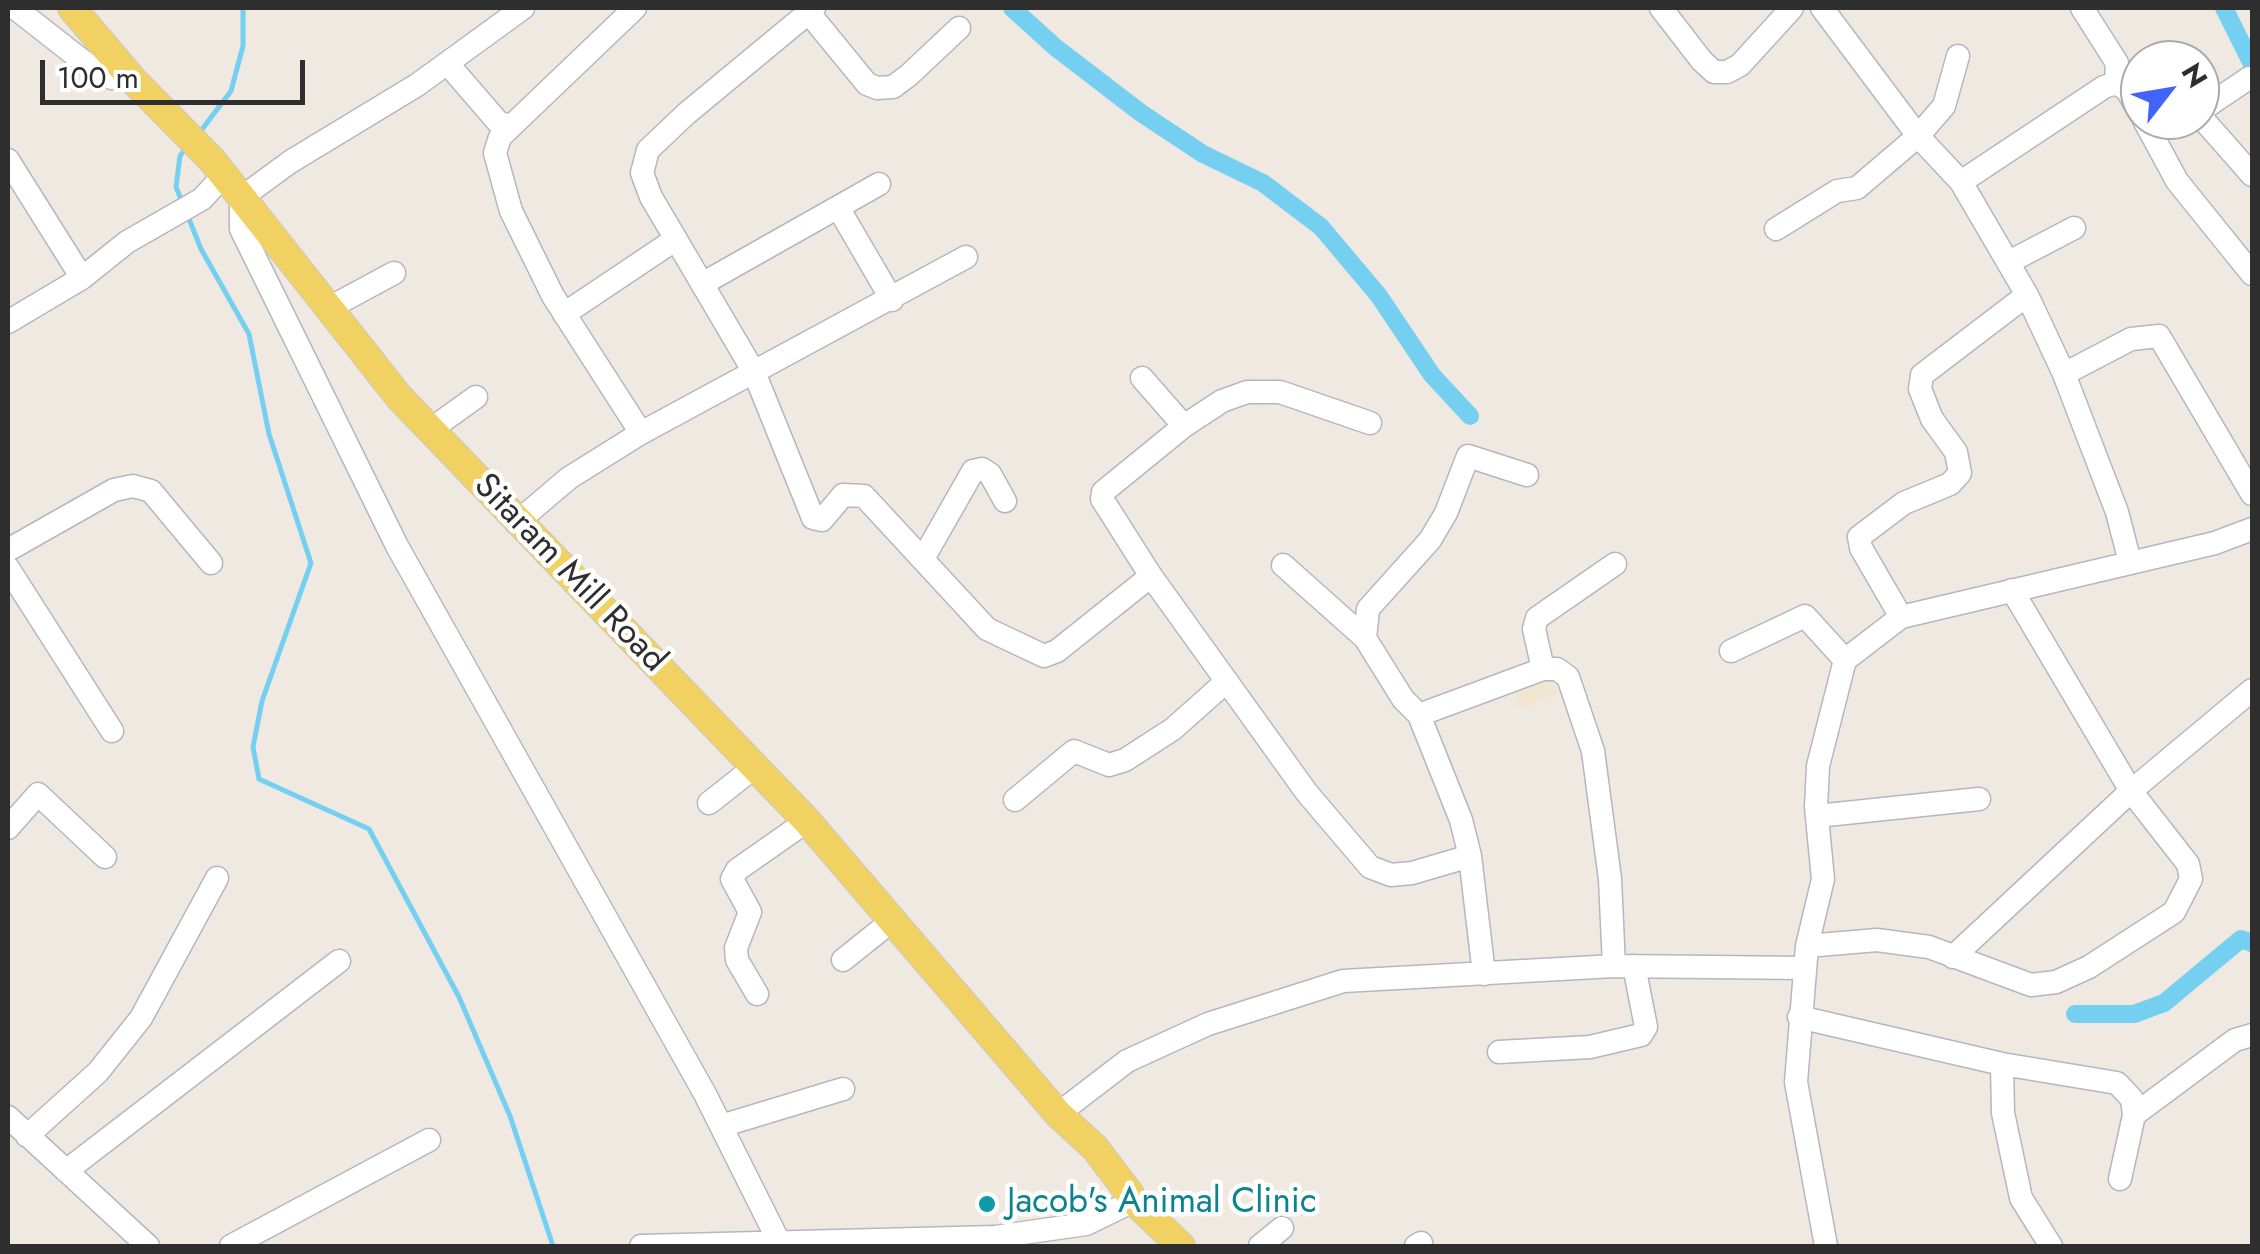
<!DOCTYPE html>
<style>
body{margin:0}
#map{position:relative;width:2260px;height:1254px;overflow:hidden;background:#efe9e1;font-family:Jost,sans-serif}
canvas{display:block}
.frame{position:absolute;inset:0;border:10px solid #2e2e2e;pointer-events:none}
.north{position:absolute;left:2120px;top:40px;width:100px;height:100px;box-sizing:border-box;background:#fff;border:2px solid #ababab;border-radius:50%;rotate:59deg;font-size:28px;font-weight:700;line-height:40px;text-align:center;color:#2e2e2e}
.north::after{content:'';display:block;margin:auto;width:35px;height:45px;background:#4264fb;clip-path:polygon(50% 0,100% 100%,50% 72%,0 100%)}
.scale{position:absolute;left:40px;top:60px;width:265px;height:45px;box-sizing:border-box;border:5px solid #2e2e2e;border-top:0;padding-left:12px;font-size:30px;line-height:35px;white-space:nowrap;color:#2e2e2e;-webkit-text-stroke:8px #fff;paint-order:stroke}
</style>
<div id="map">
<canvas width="2260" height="1254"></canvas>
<div class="frame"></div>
<div class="north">N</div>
<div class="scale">100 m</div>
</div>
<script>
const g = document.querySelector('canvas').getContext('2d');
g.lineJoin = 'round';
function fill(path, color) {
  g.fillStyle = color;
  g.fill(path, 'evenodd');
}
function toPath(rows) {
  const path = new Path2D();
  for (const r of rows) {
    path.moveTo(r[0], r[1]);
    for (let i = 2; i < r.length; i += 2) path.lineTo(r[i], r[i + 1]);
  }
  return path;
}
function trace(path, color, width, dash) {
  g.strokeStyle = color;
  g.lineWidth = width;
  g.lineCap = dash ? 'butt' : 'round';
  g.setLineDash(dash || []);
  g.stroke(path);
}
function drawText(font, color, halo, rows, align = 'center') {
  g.font = font + ' Jost,sans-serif';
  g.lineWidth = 9;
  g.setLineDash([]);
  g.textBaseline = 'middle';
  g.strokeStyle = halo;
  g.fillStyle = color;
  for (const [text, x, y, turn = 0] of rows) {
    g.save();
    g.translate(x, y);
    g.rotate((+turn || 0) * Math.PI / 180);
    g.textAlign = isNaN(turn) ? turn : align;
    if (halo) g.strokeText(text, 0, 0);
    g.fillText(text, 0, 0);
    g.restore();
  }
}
const education = toPath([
 [1546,672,1558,692,1520,711,1508,685]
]);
const stream = toPath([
 [200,132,231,91,243,46,243,8],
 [183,204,176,187,180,156,186,148],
 [187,214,201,249,249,334,269,434,311,563,262,701,253,747,259,779,369,829,459,997,510,1116,553,1246]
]);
const canal = toPath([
 [1012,8,1055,47,1141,113,1203,154,1263,183,1321,227,1379,296,1432,375,1470,416],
 [2224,8,2252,64],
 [2075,1014,2134,1014,2164,1003,2241,939,2252,943]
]);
const minor = toPath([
 [15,8,93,69,112,78,133,80],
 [523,8,417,85,290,162,241,198,241,229,397,546,705,1094,781,1246],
 [635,8,500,137,495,153,511,211,553,296,641,433],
 [814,8,686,114,648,150,642,173,651,197,754,372,813,518,822,520,843,495,864,496,987,629,1044,656,1057,651,1151,576,1102,499,1103,492,1184,426,1222,401,1247,392,1280,392,1370,423],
 [1661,8,1702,61,1714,72,1727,72,1740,65,1792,8],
 [1822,8,1918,136,1961,182,2027,295,2064,374,2131,339,2159,336,2252,494],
 [2082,8,2117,63,2116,83],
 [808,12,867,84,877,88,893,87,909,75,959,28],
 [447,63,498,122,510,127],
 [2200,111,2249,78],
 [2200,116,2252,175],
 [2144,120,2177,181,2252,274],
 [2151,133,2176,120],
 [8,160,82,278],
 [1961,182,2104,87,2116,83,2127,90,2140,113],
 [839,209,892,300],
 [1776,229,1837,191,1857,188,1918,136,1944,106,1958,56],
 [2009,262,2074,228],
 [702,284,879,184],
 [329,308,394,273],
 [564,314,676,239],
 [8,322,82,278,127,242,202,199,224,175],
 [2064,374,2117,512,2130,562],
 [1142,378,1184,426],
 [430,430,476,397],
 [1527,475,1468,456,1446,513,1430,540,1368,609,1365,638,1403,699,1419,715,1543,669,1557,669,1568,677,1593,751,1610,879,1614,966],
 [516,523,569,478,641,433,966,257],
 [8,550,114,490,133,486,151,491,211,563],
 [924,557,973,471,982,469,990,474,1005,501],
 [1283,565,1365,638],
 [8,568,112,731],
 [1151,576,1307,793,1370,867,1391,875,1412,873,1470,856],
 [1901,617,1861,548,1859,537,1904,503,1950,484,1960,473,1956,452,1932,419,1920,389,1922,375,2027,295],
 [1731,651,1805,616,1845,660],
 [1543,669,1534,629,1537,618,1615,564],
 [1419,715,1461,820,1470,856,1484,974],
 [1015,800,1074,751,1109,765,1125,760,1173,729,1227,681],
 [709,803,756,766],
 [1817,816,1979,799],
 [8,828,38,794,105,857],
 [1807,946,1877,940,1929,947,2031,985,2056,982,2089,967,2174,912,2191,879,2188,864,2131,791,2252,690],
 [1953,957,2131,791,2012,590],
 [843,960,893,920],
 [757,994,737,960,736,948,750,912,732,879,737,870,807,821],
 [1799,1017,2002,1064,2117,1083,2132,1099,2134,1115,2120,1179],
 [1499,1052,1590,1047,1641,1035,1646,1027,1634,966],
 [2002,1064,2003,1113,2021,1198,2051,1246],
 [1058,1114,1127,1061,1208,1024,1343,981,1614,966,1805,968],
 [2134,1115,2235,1040,2252,1035],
 [8,1117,148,1246],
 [721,1126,843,1089],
 [27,1136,98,1072,141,1018,217,878],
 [66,1171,339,961],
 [231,1246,429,1140],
 [641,1246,995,1237,1086,1224,1123,1206],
 [1260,1246,1282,1228],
 [1416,1246,1421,1243],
 [1826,1246,1796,1082,1807,946,1823,879,1816,807,1818,766,1845,660,1901,617,2215,543,2252,529]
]);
const major = toPath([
 [72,8,133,80,212,160,399,397,807,821,1058,1114,1095,1148,1130,1194],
 [1136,1203,1181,1246]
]);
const markers = [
 [987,1204,10,"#0f9aa8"]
];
const streetNames = [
 ["Sitaram Mill Road",569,574,46]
];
const cultureNames = [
 ["Jacob's Animal Clinic",1007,1204]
];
fill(education, '#f0e6d1');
trace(stream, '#75cff0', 5);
trace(canal, '#75cff0', 18);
trace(minor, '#b4b7c1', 25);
trace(major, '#c9c9c9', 30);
trace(minor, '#fff', 22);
trace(major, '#f2d163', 28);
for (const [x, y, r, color] of markers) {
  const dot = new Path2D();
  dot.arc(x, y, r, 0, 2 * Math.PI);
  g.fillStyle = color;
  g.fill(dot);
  trace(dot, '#fff', 4);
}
drawText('35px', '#2e2e2e', '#fff', streetNames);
drawText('35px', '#0d838f', '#fff', cultureNames, 'left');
</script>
